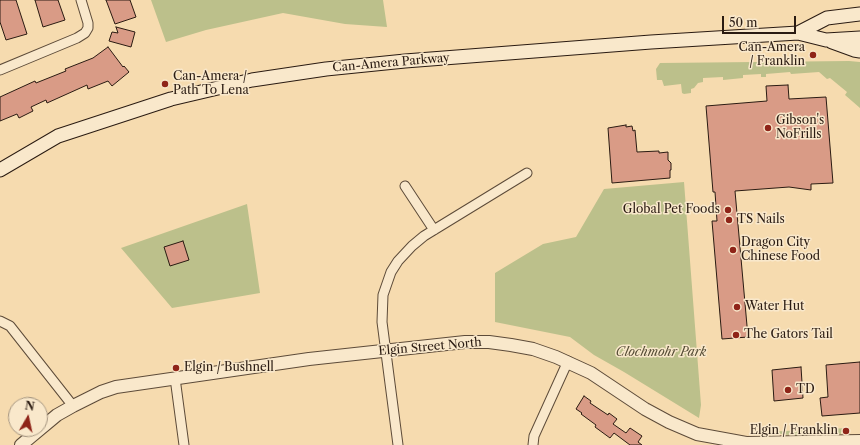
<!DOCTYPE html>
<style>
body{margin:0}
#map{position:relative;width:860px;height:445px;overflow:hidden;background:#f6dbaf;font-family:"Libre Caslon Text",serif}
canvas{display:block}
.north{position:absolute;left:8px;top:397px;width:40px;height:40px;box-sizing:border-box;background:#f9e8cb;border:1px solid #a69681;border-radius:50%;rotate:9deg;font-size:11px;font-weight:700;line-height:16px;text-align:center;color:#2a1b12}
.north::after{content:'';display:block;margin:auto;width:14px;height:18px;background:#8f2418;clip-path:polygon(50% 0,100% 100%,50% 72%,0 100%)}
.scale{position:absolute;left:722px;top:16px;width:74px;height:18px;box-sizing:border-box;border:2px solid #2a1b12;border-top:0;padding-left:5px;font-size:12px;line-height:14px;white-space:nowrap;color:#2a1b12;-webkit-text-stroke:3px #f9e8cb;paint-order:stroke}
</style>
<div id="map">
<canvas width="860" height="445"></canvas>
<div class="north">N</div>
<div class="scale">50 m</div>
</div>
<script>
const g = document.querySelector('canvas').getContext('2d');
g.lineJoin = 'round';
function fill(path, color) {
  g.fillStyle = color;
  g.fill(path, 'evenodd');
}
function toPath(rows) {
  const path = new Path2D();
  for (const r of rows) {
    path.moveTo(r[0], r[1]);
    for (let i = 2; i < r.length; i += 2) path.lineTo(r[i], r[i + 1]);
  }
  return path;
}
function trace(path, color, width, dash) {
  g.strokeStyle = color;
  g.lineWidth = width;
  g.lineCap = dash ? 'butt' : 'round';
  g.setLineDash(dash || []);
  g.stroke(path);
}
function drawText(font, color, halo, rows, align = 'center') {
  g.font = font + ' "Libre Caslon Text",serif';
  g.lineWidth = 3;
  g.setLineDash([]);
  g.textBaseline = 'middle';
  g.strokeStyle = halo;
  g.fillStyle = color;
  for (const [text, x, y, turn = 0] of rows) {
    g.save();
    g.translate(x, y);
    g.rotate((+turn || 0) * Math.PI / 180);
    g.textAlign = isNaN(turn) ? turn : align;
    if (halo) g.strokeText(text, 0, 0);
    g.fillText(text, 0, 0);
    g.restore();
  }
}
const green = toPath([
 [151,0,383,0,387,27,345,24,283,13,206,30,166,42],
 [849,61,860,62,860,108,845,95,847,92,830,78,827,79,819,72,791,74,790,72,766,74,766,77,761,77,761,74,743,75,743,78,723,80,723,77,703,78,703,82,698,83,694,88,691,89,691,93,684,94,682,93,681,84,664,86,662,80,657,80,656,69,660,63],
 [684,182,701,405,699,418,624,372,594,355,570,337,495,322,495,273,543,244,576,237,604,189],
 [247,204,260,293,172,308,121,248],
 [848,428,848,431,841,432,841,434,798,436,764,432]
]);
const building = toPath([
 [0,0,16,0,27,34,6,40,0,22,0,0],
 [35,0,58,0,65,20,43,27,35,0],
 [106,0,130,0,136,17,115,24,106,0],
 [116,27,135,32,131,47,109,41,112,32,118,33,116,27],
 [108,47,123,67,124,66,129,72,112,86,108,81,88,89,87,85,47,103,46,100,31,107,33,111,19,118,17,114,0,121,0,97,35,81,36,83,66,71,65,69,93,58,108,47],
 [788,85,789,99,826,97,833,183,811,184,811,190,789,187,735,191,748,337,722,339,712,221,717,221,715,192,713,192,706,106,767,101,766,86,788,85],
 [626,125,626,127,632,126,633,131,635,130,637,152,659,151,659,153,668,152,668,160,671,163,671,170,670,170,670,178,612,183,608,128,626,125],
 [183,241,189,260,170,266,164,247,183,241],
 [860,362,860,413,822,416,820,398,828,397,826,365,860,362],
 [801,367,803,398,774,401,772,370,801,367],
 [584,396,591,401,590,403,608,415,609,413,617,419,613,424,626,433,630,428,642,436,638,442,642,445,630,445,614,433,610,438,595,427,596,425,581,414,582,413,576,409,584,396]
]);
const minor = toPath([
 [0,70,77,38,85,33,88,28,88,23,81,0],
 [405,186,434,230],
 [0,321,10,326,73,406],
 [175,378,184,445],
 [398,445,382,322,383,295,391,272,398,261,412,246,424,236,527,173],
 [533,445,534,436,568,361]
]);
const tertiary = toPath([
 [21,445,57,415,73,406,101,392,116,387,309,359,465,342,489,342,511,345,533,349,556,357,591,373,645,409,669,422,697,434,746,443,860,441]
]);
const secondary = toPath([
 [798,33,827,18,860,14],
 [832,42,854,50,860,51],
 [0,170,58,136,171,99,252,80,326,69,405,61,651,42,798,33,826,40,860,38]
]);
const markers = [
 [813,55,4,"#8f2418"],
 [165,84,4,"#8f2418"],
 [768,128,4,"#8f2418"],
 [728,210,4,"#8f2418"],
 [729,220,4,"#8f2418"],
 [733,250,4,"#8f2418"],
 [737,307,4,"#8f2418"],
 [736,335,4,"#8f2418"],
 [176,368,4,"#8f2418"],
 [788,390,4,"#8f2418"],
 [846,431,4,"#8f2418"]
];
const poiNames = [
 ["Can-Amera",805,48,"right"],
 ["/ Franklin",805,62,"right"],
 ["Can-Amera /",173,77],
 ["Path To Lena",173,91],
 ["Gibson's",776,121],
 ["NoFrills",776,135],
 ["Global Pet Foods",720,210,"right"],
 ["TS Nails",737,220],
 ["Dragon City",741,243],
 ["Chinese Food",741,257],
 ["Water Hut",745,307],
 ["The Gators Tail",744,335],
 ["Elgin / Bushnell",184,368],
 ["TD",796,390],
 ["Elgin / Franklin",838,431,"right"]
];
const streetNames = [
 ["Can-Amera Parkway",391,63,-5],
 ["Elgin Street North",430,347,-5]
];
const parkNames = [
 ["Clochmohr Park",661,353]
];
fill(green, '#bcc08b');
fill(building, '#d99b86');
trace(building, '#2a1b12', 1);
trace(minor, '#5d4b39', 11);
trace(tertiary, '#5d4b39', 14);
trace(secondary, '#2a1b12', 15);
trace(minor, '#f9e8cb', 9);
trace(tertiary, '#f9e8cb', 12);
trace(secondary, '#f9e8cb', 13);
for (const [x, y, r, color] of markers) {
  const dot = new Path2D();
  dot.arc(x, y, r, 0, 2 * Math.PI);
  g.fillStyle = color;
  g.fill(dot);
  trace(dot, '#f9e8cb', 1.5);
}
drawText('12px', '#2a1b12', '#f9e8cb', poiNames, 'left');
drawText('12px', '#2a1b12', '#f9e8cb', streetNames);
drawText('italic 12px', '#564d36', '#f9e8cb', parkNames);
</script>
